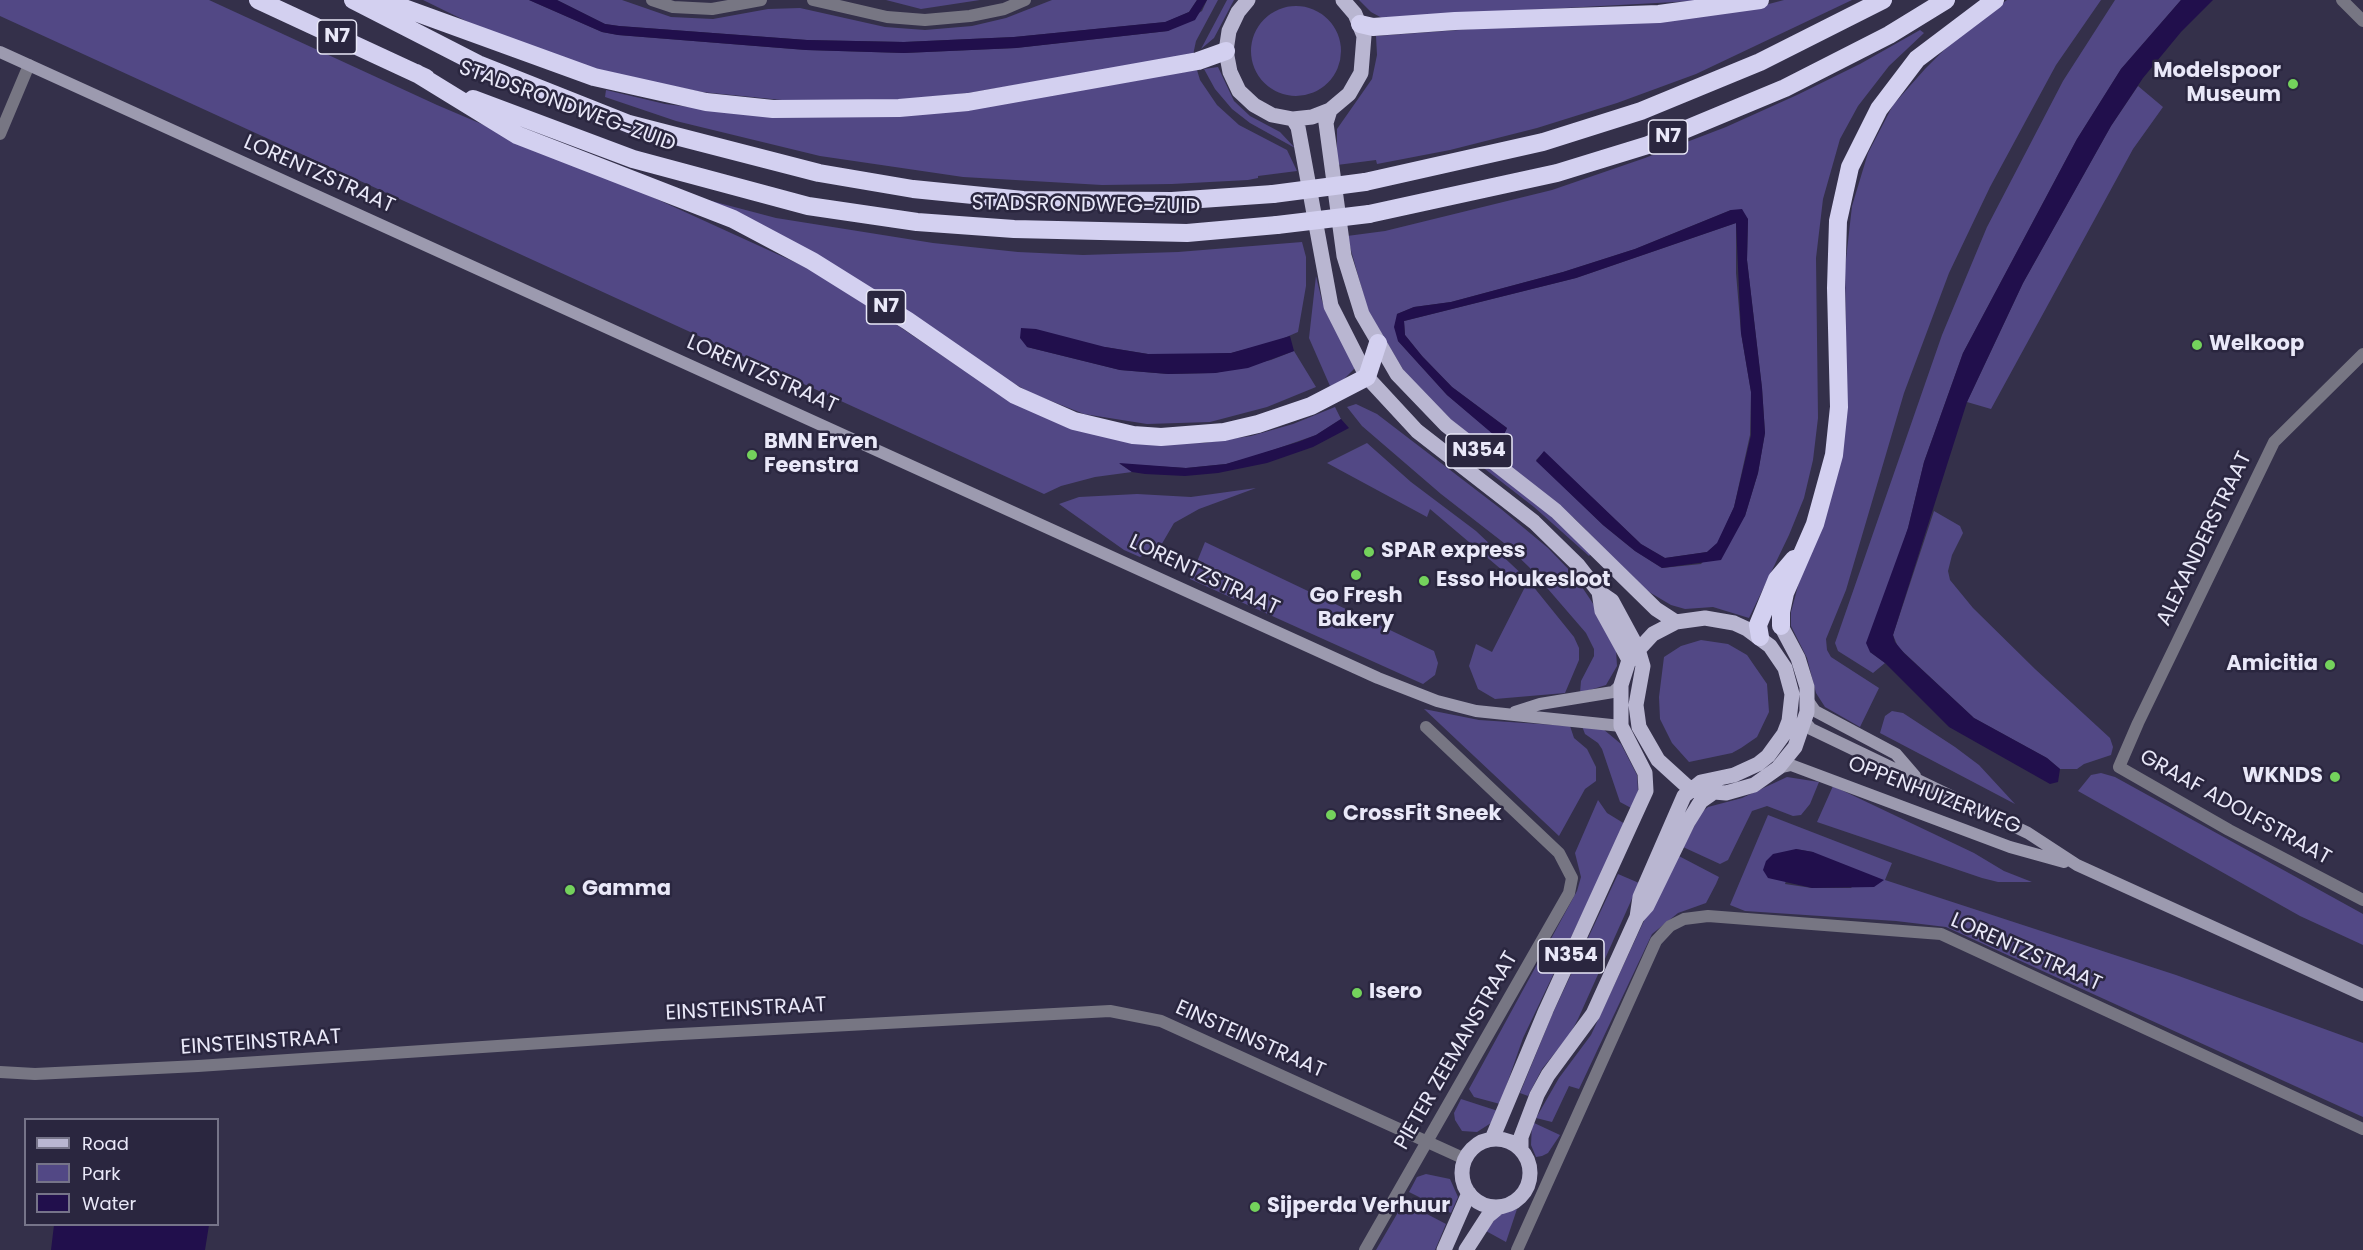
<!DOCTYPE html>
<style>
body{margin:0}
#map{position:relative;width:2363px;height:1250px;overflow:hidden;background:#34304a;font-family:Poppins,sans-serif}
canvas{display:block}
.legend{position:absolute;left:24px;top:1118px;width:195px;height:108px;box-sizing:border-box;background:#2a263f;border:2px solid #767489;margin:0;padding:8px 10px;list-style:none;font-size:18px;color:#e9e8f8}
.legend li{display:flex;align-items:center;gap:12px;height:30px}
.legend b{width:30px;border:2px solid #767489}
</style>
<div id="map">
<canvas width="2363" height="1250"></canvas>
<ul class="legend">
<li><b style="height:8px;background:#b9b6d1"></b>Road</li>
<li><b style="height:16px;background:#524885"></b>Park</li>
<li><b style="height:16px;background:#210f4c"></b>Water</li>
</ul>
</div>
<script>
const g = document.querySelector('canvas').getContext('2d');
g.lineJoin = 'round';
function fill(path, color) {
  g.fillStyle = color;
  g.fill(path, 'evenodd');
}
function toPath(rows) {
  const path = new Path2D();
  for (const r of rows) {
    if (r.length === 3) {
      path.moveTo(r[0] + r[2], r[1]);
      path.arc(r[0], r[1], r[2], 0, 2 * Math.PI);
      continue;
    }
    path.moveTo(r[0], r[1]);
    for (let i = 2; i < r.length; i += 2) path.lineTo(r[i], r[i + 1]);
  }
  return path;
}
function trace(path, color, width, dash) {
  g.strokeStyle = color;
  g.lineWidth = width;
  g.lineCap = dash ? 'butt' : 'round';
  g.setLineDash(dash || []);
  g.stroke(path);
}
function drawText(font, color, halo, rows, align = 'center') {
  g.font = font + ' Poppins,sans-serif';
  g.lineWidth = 5;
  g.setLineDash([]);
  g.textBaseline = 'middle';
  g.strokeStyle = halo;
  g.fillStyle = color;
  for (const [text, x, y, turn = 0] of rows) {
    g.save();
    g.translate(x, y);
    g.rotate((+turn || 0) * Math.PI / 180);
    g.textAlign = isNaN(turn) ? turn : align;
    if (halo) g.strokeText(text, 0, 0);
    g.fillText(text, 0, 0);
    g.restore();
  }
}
const green = toPath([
 [0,0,209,0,437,105,639,191,823,275,965,371,1148,444,1204,443,1251,436,1293,424,1335,407,1341,419,1316,435,1253,457,1226,464,1186,468,1120,464,1132,472,1095,477,1061,486,1044,494,0,16],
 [423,0,529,0,602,32,618,35,806,50,904,53,1016,48,1168,31,1202,11,1207,0,1218,0,1196,41,1193,55,968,93,898,100,782,100,702,92,593,70,501,38],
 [557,0,622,0,671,17,713,19,768,9,800,8,885,27,925,30,972,26,1006,18,1052,0,1197,0,1189,12,1166,22,1014,37,904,42,807,40,619,26,605,24],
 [886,0,980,0,921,9],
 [1227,0,1234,0,1214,38,1201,49],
 [1359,0,1711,0,1382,18,1371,12],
 [1784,0,1852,0,1696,74,1617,103,1537,128,1450,150,1377,164,1376,160,1337,165,1337,129,1372,79,1377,55,1376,36,1750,9],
 [2007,0,2101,0,2056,65,1990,187,1949,273,1904,393,1846,590,1826,639,1827,650,1831,657,1879,688,1860,727,1825,707,1816,693,1807,658,1791,626,1791,612,1803,567,1846,348,1845,268,1852,206,1868,153,1893,105,1925,69,1961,33],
 [2115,0,2181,0,2121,69,2077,139,1963,353,1924,462,1908,528,1870,652,1885,663,1873,673,1838,651,1835,643,1942,335,1987,227,2063,81],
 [1296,51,45],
 [1920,30,1924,33,1889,66,1858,106,1840,139,1823,199,1816,258,1818,418,1813,460,1804,498,1789,535,1749,618,1713,607,1685,609,1671,605,1644,589,1575,519,1471,437,1428,400,1407,376,1368,311,1347,236,1385,231,1552,190,1645,158,1726,127,1797,95,1860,64],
 [1731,210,1748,219,1747,260,1762,388,1765,433,1758,473,1745,516,1701,564,1662,568,1635,551,1603,525,1536,460,1544,452,1641,544,1665,558,1707,552,1718,543,1734,507,1750,435,1751,392,1741,333,1736,273,1736,223,1576,278,1404,321,1405,335,1422,356,1452,387,1507,428,1501,440,1447,395,1398,341,1397,314,1414,307,1451,302,1563,272,1635,249],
 [1218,67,1234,101,1250,116,1280,132,1295,148,1250,123,1232,109,1215,89,1204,69],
 [1197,70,1200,80,1217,105,1239,125,1287,150,1297,171,1258,176,1258,178,1248,180,1172,184,1102,185,963,177,820,156,676,121,605,97,606,90,665,104,773,117,899,116],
 [2138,86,2163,107,2133,149,1991,409,1967,402,2023,283,2111,126],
 [666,189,776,218,933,243,1018,252,1083,255,1178,252,1302,242,1306,257,1306,286,1298,332,1275,342,1231,353,1186,355,1148,354,1105,347,1027,347,1120,370,1168,374,1215,373,1271,360,1294,351,1316,387,1267,407,1210,422,1147,424,1084,414,1031,393],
 [1316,276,1322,301,1333,326,1356,367,1342,381,1330,386,1309,338],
 [1356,404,1377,414,1501,509,1548,548,1574,575,1594,605,1616,650,1617,666,1606,685,1580,693,1581,681,1594,656,1594,649,1586,633,1529,567,1504,543,1441,494,1362,426,1347,407],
 [1448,435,1549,514,1591,554,1589,556,1534,507,1445,438],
 [1367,443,1411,482,1476,531,1528,580,1574,637,1579,648,1579,660,1565,693,1495,699,1478,689,1469,666,1476,644,1492,652,1526,585,1509,576,1430,509,1427,517,1327,463],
 [1256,488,1199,509,1174,523,1160,547,1140,557,1124,550,1059,504,1079,497,1137,494,1191,497],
 [1934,511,1960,526,1963,533,1952,555,1948,571,1950,580,1973,608,2035,669,2110,738,2113,747,2111,755,2084,764,2077,769,2060,769,2047,758,1974,718,1898,647,1893,635],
 [1205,542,1434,651,1438,663,1435,675,1423,684,1190,579],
 [1701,640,1728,644,1747,655,1767,684,1769,712,1757,737,1741,748,1732,753,1689,762,1672,743,1660,719,1659,697,1664,657,1681,646],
 [1424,709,1479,720,1570,726,1574,738,1587,749,1596,767,1596,781,1585,789,1559,836],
 [1892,711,1903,713,1955,747,1979,765,2015,804,1880,733,1885,716],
 [1582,726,1603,729,1621,744,1637,775,1638,791,1633,809,1620,802,1602,749,1598,743,1585,734],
 [2101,773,2115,777,2363,914,2363,945,2300,916,2078,791,2091,775],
 [1787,777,1819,782,1810,804,1801,815,1793,816,1767,806,1752,811,1728,860,1720,864,1683,847,1702,812,1708,807,1742,798],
 [1833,786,1974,853,2004,871,2032,882,1998,882,1982,878,1817,822],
 [1598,800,1607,813,1625,824,1523,1038,1500,1104,1474,1097,1469,1089,1577,891,1581,877,1575,853],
 [1768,815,1892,863,1885,880,2176,975,2363,1043,2363,1117,1946,927,1896,921,1745,911,1730,905],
 [1796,849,1813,852,1852,888,1812,888,1785,884],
 [1675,854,1719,877,1716,884,1706,903,1678,913,1652,934,1579,1089,1569,1086,1552,1122,1536,1118,1559,1078,1591,1035],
 [1618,874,1639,883,1578,1019,1570,1034,1542,1069,1528,1096,1520,1093,1552,1015],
 [1461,1099,1498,1111,1491,1123,1477,1132,1462,1131,1455,1120,1454,1113],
 [1532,1122,1560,1135,1548,1153,1542,1156,1536,1157,1531,1145],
 [1426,1174,1450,1179,1458,1197,1451,1213,1409,1192,1417,1177],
 [1404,1202,1446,1224,1435,1250,1376,1250],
 [1517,1209,1506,1242,1486,1231,1498,1215]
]);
const water = toPath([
 [529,0,557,0,605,24,619,26,807,40,904,42,1014,37,1165,22,1189,12,1197,0,1207,0,1195,20,1168,31,1016,48,904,53,806,50,618,35,602,32],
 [2181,0,2213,0,2181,32,2143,78,2111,126,2023,283,1967,402,1893,635,1895,642,1904,653,1974,718,2047,758,2060,769,2058,782,2050,784,1949,727,1885,663,1870,652,1866,643,1908,528,1924,462,1963,353,2077,139,2121,69],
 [1742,209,1748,219,1747,260,1762,388,1765,433,1758,473,1745,516,1721,560,1662,568,1635,551,1603,525,1536,461,1544,451,1641,544,1665,558,1707,552,1717,543,1734,507,1751,435,1751,392,1741,333,1736,223,1576,278,1404,321,1405,335,1422,356,1452,387,1507,428,1501,441,1447,395,1398,341,1394,327,1397,314,1414,307,1451,302,1563,272,1635,249,1731,210],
 [1021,328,1036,329,1105,347,1148,354,1231,353,1290,336,1294,351,1248,368,1215,373,1168,374,1120,370,1027,347,1020,338],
 [1341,419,1349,428,1313,447,1267,463,1218,473,1185,476,1145,474,1132,472,1119,463,1186,468,1226,464,1298,442,1316,435],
 [1796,849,1813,852,1884,880,1874,887,1812,888,1768,878,1763,870,1766,861,1773,854],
 [54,1225,54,1224,209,1225,205,1250,51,1250]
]);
const street = toPath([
 [652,0,673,7,712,9,761,0],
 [813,0,887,17,925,20,970,16,1004,9,1025,0],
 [2342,0,2363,21],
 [0,134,29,65],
 [2363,354,2274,442,2138,723,2119,767,2229,830,2363,900],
 [0,1072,35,1074,198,1066,662,1035,1110,1011,1161,1021,1465,1159],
 [1365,1250,1569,893,1572,878,1559,853,1426,727],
 [1517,1250,1656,941,1670,926,1684,919,1708,916,1941,934,2363,1129]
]);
const secondary = toPath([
 [0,52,1378,678,1437,701,1476,711,1621,726],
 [1808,701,1815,711,1896,754,1915,776],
 [1515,712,1540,704,1613,692,1621,685],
 [1805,722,1811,729,2028,833,2077,865,2363,995],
 [1778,768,1791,765,2010,847,2064,862]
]);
const primary = toPath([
 [1248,0,1238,12,1229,31,1226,51,1230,72,1239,91,1254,105,1272,115,1293,119,1312,117,1330,110,1349,94,1361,73,1364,36,1355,14,1343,0],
 [1330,110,1326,123,1344,256,1362,314,1397,374,1446,425,1556,511,1656,609,1676,622],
 [1293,119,1298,127,1331,306,1367,377,1417,431,1534,522,1578,565,1599,592,1612,601,1638,649,1643,666,1636,705,1639,727,1658,760,1691,790,1726,793,1754,785,1778,768,1795,747,1807,712,1807,687,1798,658,1781,626],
 [1599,592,1602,611,1629,660],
 [1638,916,1647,906,1688,822,1701,801,1711,794],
 [1492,1139,1546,1010,1646,791,1645,773,1621,726,1621,685,1629,660,1653,634,1676,622,1705,618,1734,623,1747,629,1770,646,1785,668,1792,694,1789,721,1784,734,1768,756,1758,764,1734,775,1701,782,1684,796,1640,897,1637,917,1593,1014,1548,1075,1537,1095,1521,1137,1521,1150],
 [1496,1173,34],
 [1444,1250,1469,1193],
 [1466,1250,1488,1216,1499,1207]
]);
const highway = toPath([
 [258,0,426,78],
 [353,0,478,64,629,124,819,173,913,189,1023,200,1172,201,1273,194],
 [382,0,594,77,706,102,773,109,899,108,968,102,1198,61,1226,51],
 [1360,24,1373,27,1455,21,1659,14,1760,0],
 [416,73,517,135,733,219,812,261,908,321,1015,395,1074,421,1133,435,1161,437,1224,432,1258,424,1311,406,1367,377,1378,343],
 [473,99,633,159,808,206,917,222,1014,229,1187,233,1277,225],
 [1365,182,1543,142,1641,111,1760,62,1883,0],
 [1369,214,1557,173,1648,145,1785,88,1889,35,1946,0],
 [1781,626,1781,612,1785,593,1815,524,1834,455,1839,407,1836,288,1838,221,1850,167,1879,109,1917,59,1995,0],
 [1760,637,1758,625,1777,579,1794,559]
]);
const highwayBridge = toPath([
 [1273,194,1365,182],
 [1277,225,1369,214]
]);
const markers = [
 [2293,84,6,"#74d25c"],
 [2197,345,6,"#74d25c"],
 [752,455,6,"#74d25c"],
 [1369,552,6,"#74d25c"],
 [1356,575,6,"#74d25c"],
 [1424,581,6,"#74d25c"],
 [2330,665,6,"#74d25c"],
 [2335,777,6,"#74d25c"],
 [1331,815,6,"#74d25c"],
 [570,890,6,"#74d25c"],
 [1357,993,6,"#74d25c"],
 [1255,1207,6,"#74d25c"]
];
const shields = [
 [337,37,39],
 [1668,137,39],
 [886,307,39],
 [1479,451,66],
 [1571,956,66]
];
const shieldNames = [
 ["N7",337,37],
 ["N7",1668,137],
 ["N7",886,307],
 ["N354",1479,451],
 ["N354",1571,956]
];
const poiNames = [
 ["Modelspoor",2281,72,"right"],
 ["Museum",2281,96,"right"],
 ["Welkoop",2209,345],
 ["BMN Erven",764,443],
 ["Feenstra",764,467],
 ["SPAR express",1381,552],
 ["Esso Houkesloot",1436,581],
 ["Go Fresh",1356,597,"center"],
 ["Bakery",1356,621,"center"],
 ["Amicitia",2318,665,"right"],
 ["WKNDS",2323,777,"right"],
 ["CrossFit Sneek",1343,815],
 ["Gamma",582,890],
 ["Isero",1369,993],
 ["Sijperda Verhuur",1267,1207]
];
const streetNames = [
 ["STADSRONDWEG-ZUID",567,107,20],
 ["LORENTZSTRAAT",319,175,24],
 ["STADSRONDWEG-ZUID",1086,206,1],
 ["LORENTZSTRAAT",762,375,24],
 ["ALEXANDERSTRAAT",2205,539,-64],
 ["LORENTZSTRAAT",1204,576,25],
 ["OPPENHUIZERWEG",1934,796,21],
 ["GRAAF ADOLFSTRAAT",2235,808,29],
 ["LORENTZSTRAAT",2026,953,24],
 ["EINSTEINSTRAAT",746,1010,-3],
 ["EINSTEINSTRAAT",1250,1040,24],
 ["EINSTEINSTRAAT",261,1043,-4],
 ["PIETER ZEEMANSTRAAT",1457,1051,-60]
];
fill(green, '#524885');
fill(water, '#210f4c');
trace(street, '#777683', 12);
trace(secondary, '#9c9aaf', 12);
trace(primary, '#b9b6d1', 15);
trace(highway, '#d3d0f0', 18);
trace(highwayBridge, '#d3d0f0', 18);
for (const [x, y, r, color] of markers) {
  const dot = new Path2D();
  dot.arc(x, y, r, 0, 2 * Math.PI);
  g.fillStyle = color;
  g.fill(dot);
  trace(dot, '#2a263f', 2);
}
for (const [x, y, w] of shields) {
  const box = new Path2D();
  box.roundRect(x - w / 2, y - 17, w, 34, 4.5);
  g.fillStyle = '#2a263f';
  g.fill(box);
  trace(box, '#e9e8f8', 1.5);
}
drawText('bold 20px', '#e9e8f8', null, shieldNames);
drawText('bold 21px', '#e9e8f8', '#2a263f', poiNames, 'left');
drawText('21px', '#e9e8f8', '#2a263f', streetNames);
</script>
